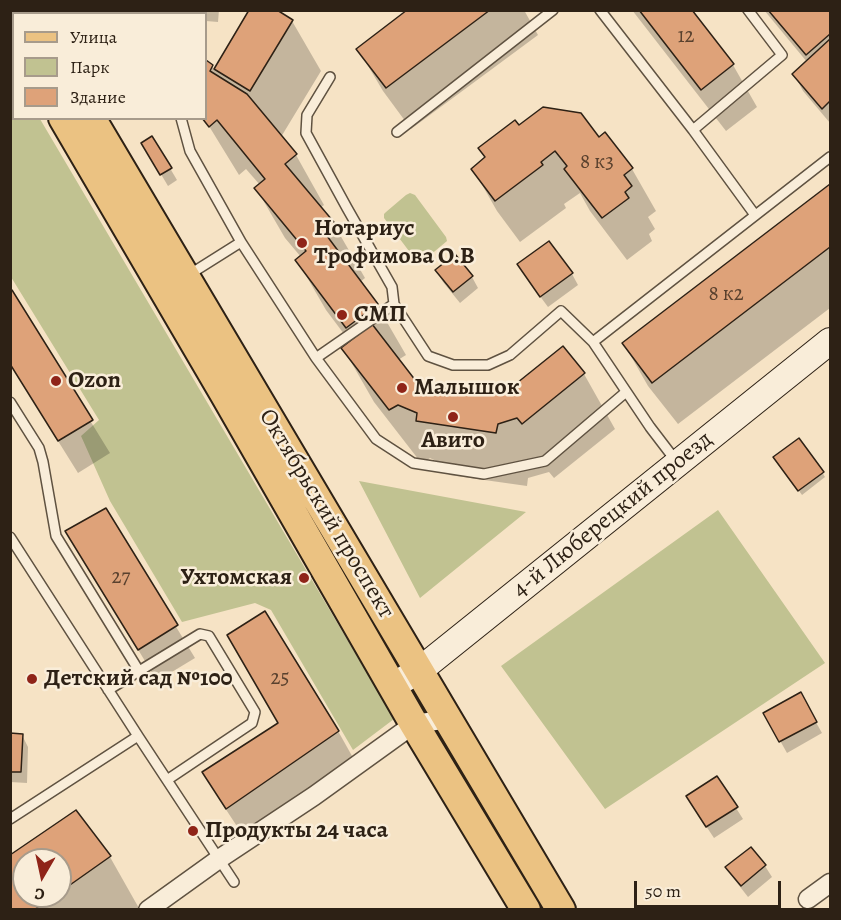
<!DOCTYPE html>
<meta charset="utf-8">
<style>
body{margin:0}
#map{position:relative;width:841px;height:920px;overflow:hidden;background:#f6e3c5;font-family:Alegreya,serif}
canvas{display:block}
.frame{position:absolute;inset:0;border:12px solid #2d2115;pointer-events:none}
.legend{position:absolute;left:12px;top:12px;width:195px;height:108px;box-sizing:border-box;background:#f9edd9;border:2px solid #a79b8b;margin:0;padding:8px 10px;list-style:none;font-size:18px;color:#2d2115}
.legend li{display:flex;align-items:center;gap:12px;height:30px}
.legend b{width:30px;border:2px solid #a79b8b}
.north{position:absolute;left:12px;top:848px;width:60px;height:60px;box-sizing:border-box;background:#f9edd9;border:2px solid #a79b8b;border-radius:50%;rotate:189deg;font-size:16px;font-weight:700;line-height:24px;text-align:center;color:#2d2115}
.north::after{content:'';display:block;margin:auto;width:21px;height:27px;background:#8f2418;clip-path:polygon(50% 0,100% 100%,50% 72%,0 100%)}
.scale{position:absolute;left:634px;top:881px;width:147px;height:27px;box-sizing:border-box;border:3px solid #2d2115;border-top:0;padding-left:8px;font-size:18px;line-height:21px;white-space:nowrap;color:#2d2115;-webkit-text-stroke:4px #f9edd9;paint-order:stroke}
</style>
<div id="map">
<canvas width="841" height="920"></canvas>
<div class="frame"></div>
<ul class="legend">
<li><b style="height:8px;background:#ebc282"></b>Улица</li>
<li><b style="height:16px;background:#c1c291"></b>Парк</li>
<li><b style="height:16px;background:#dea279"></b>Здание</li>
</ul>
<div class="north">С</div>
<div class="scale">50 m</div>
</div>
<script>
const g = document.querySelector('canvas').getContext('2d');
g.lineJoin = 'round';
function fill(path, color) {
  g.fillStyle = color;
  g.fill(path, 'evenodd');
}
function toPath(rows) {
  const path = new Path2D();
  for (const r of rows) {
    path.moveTo(r[0], r[1]);
    for (let i = 2; i < r.length; i += 2) path.lineTo(r[i], r[i + 1]);
  }
  return path;
}
function trace(path, color, width, dash) {
  g.strokeStyle = color;
  g.lineWidth = width;
  g.lineCap = dash ? 'butt' : 'round';
  g.setLineDash(dash || []);
  g.stroke(path);
}
function drawText(font, color, halo, rows, align = 'center') {
  g.font = font + ' Alegreya,serif';
  g.lineWidth = 5;
  g.setLineDash([]);
  g.textBaseline = 'middle';
  g.strokeStyle = halo;
  g.fillStyle = color;
  for (const [text, x, y, turn = 0] of rows) {
    g.save();
    g.translate(x, y);
    g.rotate((+turn || 0) * Math.PI / 180);
    g.textAlign = isNaN(turn) ? turn : align;
    if (halo) g.strokeText(text, 0, 0);
    g.fillText(text, 0, 0);
    g.restore();
  }
}
const green = toPath([
 [11,69,13,74,14,118,40,119,394,719,353,750,271,610,255,603,182,622,110,501,81,436,99,420,11,277],
 [410,193,415,195,446,237,447,241,423,261,418,261,415,259,384,218,384,214,386,212,406,195],
 [359,481,526,512,420,598],
 [718,510,825,663,605,809,501,666]
]);
const shadow = toPath([
 [164,10,219,10,218,22,206,21,206,14,166,14],
 [251,10,292,21,321,71,281,137,296,155,324,205,320,208,336,228,365,278,360,282,377,305,406,355,398,360,419,387,502,397,563,348,584,374,615,429,554,478,549,472,528,478,527,486,449,475,442,464,430,458,422,464,374,402,343,348,350,342,326,310,297,260,301,257,285,238,256,188,260,185,246,169,239,175,204,118,206,118,206,62,212,66,214,70],
 [410,10,524,10,538,35,411,129,383,91,358,49],
 [632,10,690,10,733,65,757,107,726,131],
 [764,10,829,10,830,12,830,123,803,91,794,74,807,62],
 [519,128,598,139,632,169,656,211,648,217,655,229,649,234,652,241,627,260,590,211,580,193,564,204,566,208,520,242,497,211,473,169],
 [152,138,177,180,168,186,143,144],
 [830,186,830,308,678,424,648,386,624,344],
 [519,265,572,274,578,285,548,307,525,276],
 [437,271,472,277,478,288,460,303,443,282],
 [11,292,110,453,78,473,10,364],
 [778,462,822,472,825,477,802,495],
 [105,510,195,658,157,681,86,563],
 [800,694,822,733,787,753,765,714],
 [338,731,356,763,246,840,223,805,204,773],
 [10,735,22,735,28,747,27,783,10,782],
 [694,808,736,808,743,819,714,838],
 [76,812,110,857,140,910,10,910,10,857],
 [24,860,60,860,60,896,24,896],
 [751,849,765,866,772,877,748,897,734,879,727,868]
]);
const building = toPath([
 [249,10,277,10,293,20,250,91,214,69,249,10],
 [407,10,490,10,386,88,356,49,407,10],
 [639,10,692,10,734,64,701,90,639,10],
 [768,10,830,10,830,34,806,55,768,10],
 [830,39,830,101,822,109,792,74,830,39],
 [206,60,213,65,210,71,247,94,297,154,285,164,338,227,327,236,378,304,346,328,295,260,306,251,254,188,265,179,217,120,209,127,202,118,206,118,206,60],
 [543,107,581,113,599,137,605,132,633,168,624,175,632,186,625,192,629,198,602,218,564,169,567,166,555,151,541,162,543,165,495,201,471,169,485,157,478,148,515,120,519,125,543,107],
 [152,136,172,168,160,175,141,143,152,136],
 [830,184,830,247,652,383,622,343,830,184],
 [549,241,573,273,540,297,517,264,549,241],
 [455,254,473,276,453,292,435,270,455,254],
 [12,290,93,420,58,441,10,364,10,291,12,290],
 [372,324,419,385,502,395,563,346,585,373,522,424,517,418,498,424,496,433,416,421,417,413,398,405,389,410,341,348,372,324],
 [799,438,824,472,798,491,773,457,799,438],
 [106,508,178,625,138,650,65,531,106,508],
 [265,611,339,731,226,809,202,772,278,723,227,635,265,611],
 [801,692,817,722,779,742,763,713,801,692],
 [10,733,23,734,21,772,10,772,10,733],
 [717,776,738,807,706,827,686,796,717,776],
 [76,810,111,856,60,892,60,860,24,860,24,896,54,896,34,910,10,910,10,855,76,810],
 [751,847,766,865,741,886,725,867,751,847]
]);
const lane = toPath([
 [141,10,143,14],
 [600,10,693,130,782,55,748,10],
 [330,77,307,115,306,133,347,208,392,287,394,304],
 [181,118,190,151,241,242],
 [693,130,755,215],
 [397,132,553,10],
 [187,276,241,242,316,358],
 [593,342,830,157],
 [626,392,545,461,484,474,413,463,376,439,316,358,394,304,428,356,453,365,488,365,510,355,561,311,593,342,650,427,676,461],
 [10,402,39,448,43,462,56,536,139,671],
 [10,537,138,736],
 [108,690,200,634,209,636,255,712,252,723,167,780],
 [10,819,138,736,234,882]
]);
const street = toPath([
 [808,899,830,883],
 [148,910,219,859,314,796,414,724,449,719]
]);
const secondary = toPath([
 [392,686,420,670,830,341]
]);
const primary = toPath([
 [27,10,29,14],
 [10,29,14,34],
 [63,118,225,395,414,724,526,910],
 [91,118,561,910]
]);
const markers = [
 [302,243,6,"#8f2418"],
 [342,315,6,"#8f2418"],
 [56,381,6,"#8f2418"],
 [402,388,6,"#8f2418"],
 [453,417,6,"#8f2418"],
 [304,578,6,"#8f2418"],
 [32,679,6,"#8f2418"],
 [193,831,6,"#8f2418"]
];
const numberNames = [
 ["12",686,37],
 ["8 к3",597,163],
 ["8 к2",726,295],
 ["27",121,578],
 ["25",280,679]
];
const poiNames = [
 ["Нотариус",314,229],
 ["Трофимова О.В",314,257],
 ["СМП",354,315],
 ["Ozon",68,381],
 ["Малышок",414,388],
 ["Авито",453,441,"center"],
 ["Ухтомская",292,578,"right"],
 ["Детский сад №100",44,679],
 ["Продукты 24 часа",205,831]
];
const streetNames = [
 ["Октябрьский проспект",326,514,59],
 ["4-й Люберецкий проезд",613,515,-39]
];
fill(green, '#c1c291');
fill(shadow, '#0003');
fill(building, '#dea279');
trace(building, '#2d2115', 1.5);
trace(lane, '#5f5241', 12);
trace(street, '#5f5241', 21);
trace(secondary, '#2d2115', 28);
trace(primary, '#2d2115', 32);
trace(lane, '#f9edd9', 9);
trace(street, '#f9edd9', 18);
trace(secondary, '#f9edd9', 26);
trace(primary, '#ebc282', 28);
for (const [x, y, r, color] of markers) {
  const dot = new Path2D();
  dot.arc(x, y, r, 0, 2 * Math.PI);
  g.fillStyle = color;
  g.fill(dot);
  trace(dot, '#f9edd9', 2);
}
drawText('21px', '#59412e', null, numberNames);
drawText('bold 24px', '#2d2115', '#f9edd9', poiNames, 'left');
drawText('24px', '#2d2115', '#f9edd9', streetNames);
</script>
